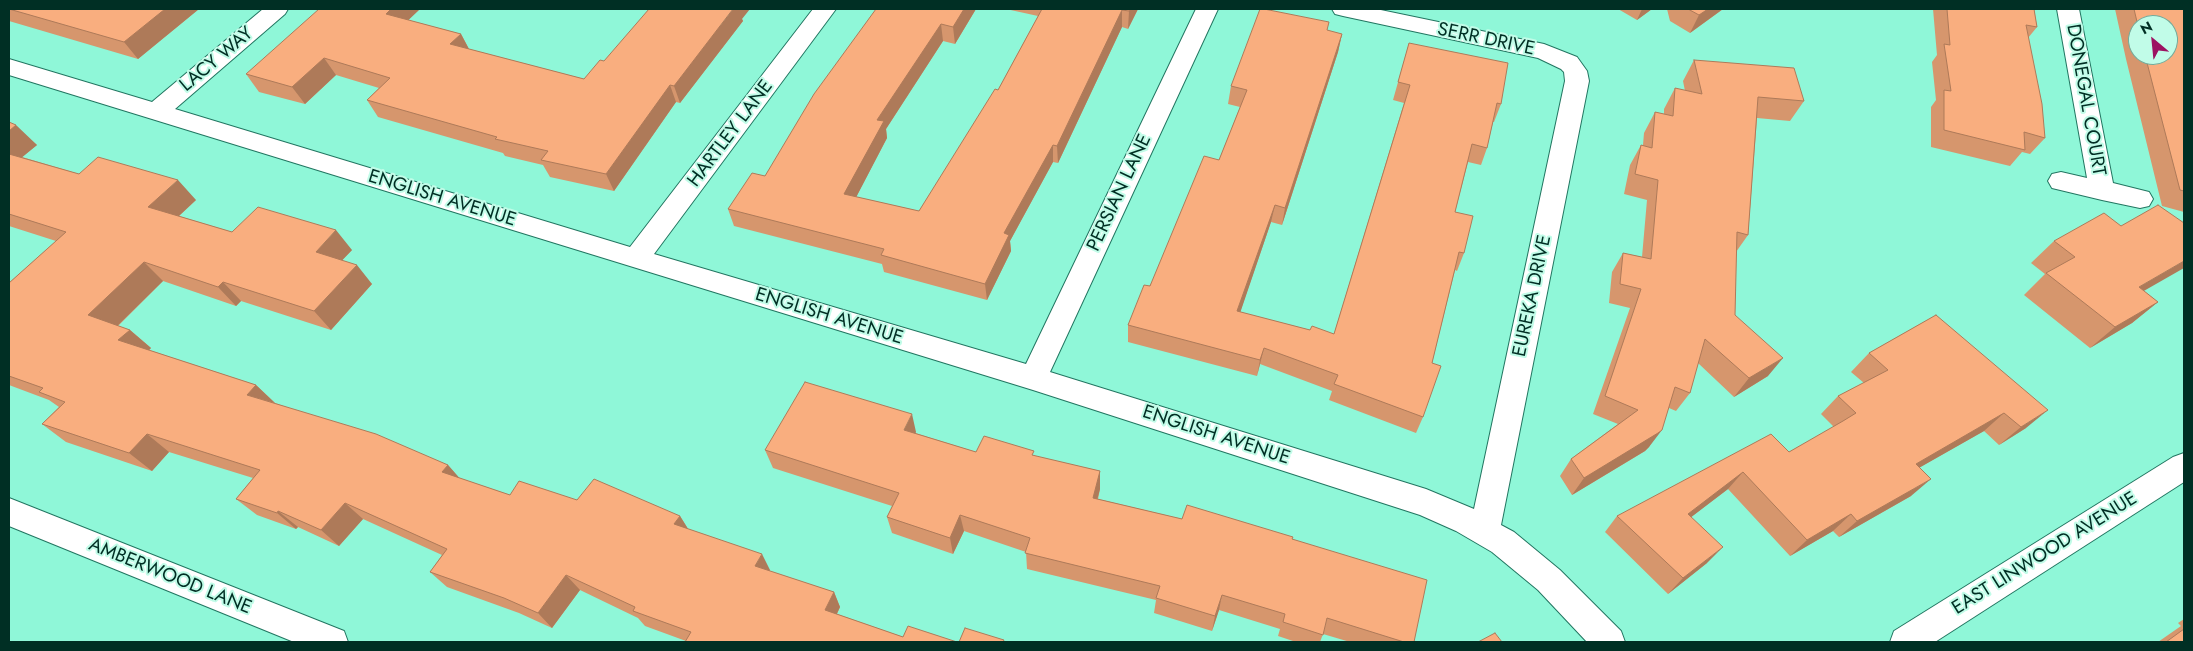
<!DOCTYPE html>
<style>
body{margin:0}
#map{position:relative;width:2193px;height:651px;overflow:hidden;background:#8ff7d8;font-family:Jost,sans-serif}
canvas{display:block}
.frame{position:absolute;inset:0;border:10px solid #002f24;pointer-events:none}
.north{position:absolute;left:2128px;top:15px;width:50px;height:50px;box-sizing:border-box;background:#c1fce8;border:1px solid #74aa9a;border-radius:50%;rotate:332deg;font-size:14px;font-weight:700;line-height:20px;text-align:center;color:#002f24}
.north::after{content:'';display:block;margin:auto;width:18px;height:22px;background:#9c1262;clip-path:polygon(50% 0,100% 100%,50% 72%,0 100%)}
</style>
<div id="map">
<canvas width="2193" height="651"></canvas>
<div class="frame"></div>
<div class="north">N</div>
</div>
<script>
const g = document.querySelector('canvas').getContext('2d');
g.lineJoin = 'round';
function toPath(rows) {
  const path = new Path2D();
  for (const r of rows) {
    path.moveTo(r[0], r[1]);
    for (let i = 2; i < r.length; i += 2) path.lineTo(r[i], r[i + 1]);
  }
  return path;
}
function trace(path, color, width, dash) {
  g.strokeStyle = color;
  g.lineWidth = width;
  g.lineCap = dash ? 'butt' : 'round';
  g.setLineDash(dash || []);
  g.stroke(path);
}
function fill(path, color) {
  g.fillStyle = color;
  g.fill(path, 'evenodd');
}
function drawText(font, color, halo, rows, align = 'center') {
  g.font = font + ' Jost,sans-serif';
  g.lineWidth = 4;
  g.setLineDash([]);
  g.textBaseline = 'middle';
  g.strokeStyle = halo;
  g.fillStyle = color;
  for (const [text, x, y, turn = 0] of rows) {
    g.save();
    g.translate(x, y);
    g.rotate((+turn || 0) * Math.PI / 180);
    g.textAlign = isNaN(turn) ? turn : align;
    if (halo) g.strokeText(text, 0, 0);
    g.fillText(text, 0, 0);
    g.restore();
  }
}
const minor = toPath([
 [263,9,288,9,285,14,175,109,630,247,813,9,836,9,654,254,1026,364,1196,9,1218,9,1050,372,1426,489,1474,509,1565,81,1564,72,1561,69,1538,58,1343,16,1335,14,1332,9,1376,9,1544,44,1577,57,1587,71,1589,81,1501,525,1514,532,1560,570,1621,631,1625,642,1587,642,1538,590,1492,552,1456,531,1420,515,1033,390,9,75,9,59,152,102,263,9],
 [2057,9,2079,9,2113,183,2149,192,2153,199,2149,206,2140,208,2102,200,2052,188,2048,181,2052,174,2061,172,2087,178,2057,9],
 [9,498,344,631,348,642,294,642,9,526,9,498]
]);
const tertiary = toPath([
 [2184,453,2184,482,1935,642,1890,642,1894,631,2173,457,2184,453]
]);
const wall = toPath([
 [9,9,199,9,138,59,9,21],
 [420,9,408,20,461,34,469,49,584,79,604,61,742,19,743,21,680,103,676,102,614,191,550,177,543,165,505,156,503,153,378,117,367,100,379,88,336,75,305,104,259,92,246,74],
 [876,9,976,9,955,44,943,41,886,129,887,138,856,197,919,211,998,90,1038,16,1006,9,1138,9,1128,29,1122,27,1058,163,1053,162,1010,241,1011,251,987,300,884,272,882,264,734,226,728,209,765,176],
 [1618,9,1652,9,1637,20],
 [1667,9,1723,9,1690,33,1670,21],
 [1933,9,2034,9,2037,27,2028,38,2045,138,2030,154,2022,152,2010,166,1931,147,1931,107,1936,100,1932,62,1937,55],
 [2115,9,2184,9,2184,212,2162,206,2126,59],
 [2138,25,2168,55,2138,55],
 [1328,31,1342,34,1338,52,1282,225,1271,222,1240,312,1310,330,1334,334,1404,103,1393,100,1409,43,1501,104,1494,122,1493,122,1487,148,1481,165,1468,162,1455,212,1464,253,1457,271,1455,270,1432,363,1423,417,1416,433,1329,400,1332,391,1260,364,1257,376,1128,342,1128,325,1219,160,1240,107,1228,104,1231,86],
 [1694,60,1804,101,1790,121,1757,118,1748,235,1736,252,1735,315,1768,376,1734,397,1698,363,1690,393,1676,411,1669,408,1649,447,1645,451,1572,495,1560,476,1571,459,1618,424,1593,414,1630,308,1609,303,1612,272,1623,253,1642,257,1647,200,1624,194,1630,165,1641,145,1643,145,1644,133,1655,112,1664,114,1664,109,1675,88,1685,91,1683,81],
 [9,122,37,145,22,157,79,174,196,200,179,216,232,232,352,250,342,260,372,284,331,330,241,301,236,306,163,281,118,326,130,330,151,348,149,350,256,385,275,403,448,465,459,478,510,495,577,500,680,516,688,529,770,570,769,571,834,592,840,607,837,614,903,637,957,642,686,641,645,626,638,618,580,590,552,628,519,613,447,587,430,572,442,555,363,519,339,546,298,527,296,529,257,515,236,499,253,478,169,452,152,471,66,442,42,424,59,407,49,400,9,385,9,283,56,241,9,226],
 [2054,241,2144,291,2158,302,2132,323,2090,348,2024,295,2045,274,2031,263],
 [1936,315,2026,428,1999,445,1984,431,1920,467,1911,496,1839,537,1833,531,1790,556,1728,489,1691,517,1707,563,1668,594,1605,532,1617,516,1789,452,1834,427,1821,414,1838,396,1864,383,1851,372,1869,353],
 [916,432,915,433,976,452,1034,456,1100,471,1100,489,1098,499,1182,519,1292,539,1414,642,1350,642,1323,634,1320,642,1296,642,1278,636,1280,629,1219,610,1212,631,1154,613,1156,600,1027,569,1026,552,964,531,953,554,892,533,887,517,892,506,773,468,765,450],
 [2184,619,2184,642,2158,642,2181,626,2178,623]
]);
const shadedWall = toPath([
 [165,9,199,9,138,59,124,42],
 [391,9,420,9,397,31,386,14],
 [733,9,750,9,742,19,743,21,680,103,674,86],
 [964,9,976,9,955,44,953,27],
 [1130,9,1138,9,1128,29,1129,11],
 [1642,9,1652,9,1637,20],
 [1708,9,1723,9,1690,33,1699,15],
 [1122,10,1122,27,1058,163,1057,146],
 [941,24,943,41,886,129,887,138,849,211,844,194,877,120],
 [461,34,470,51,450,44],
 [1342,34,1338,52,1282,225,1285,208],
 [324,58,336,75,305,104,292,87],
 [670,85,676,102,614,191,606,174],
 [16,125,37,145,9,168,9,131],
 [1053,145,1053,162,1010,241,1011,251,987,300,985,284,1004,233],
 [178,180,196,200,167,227,148,207],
 [1275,205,1271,222,1235,328,1237,311],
 [336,230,352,250,332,271,316,252],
 [2184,261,2184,268,2114,308,2139,287],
 [144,262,163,281,109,334,88,315],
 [357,265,372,284,331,330,314,311],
 [223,282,241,301,236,306,218,287],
 [2158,302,2132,323,2090,348,2115,327],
 [130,330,151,348,140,359,118,340],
 [1264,348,1257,376,1260,360],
 [1783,358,1768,376,1734,397,1749,378],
 [256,385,275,403,247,395],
 [2048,410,2026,428,1999,445,2021,427],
 [2004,413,1984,431,1896,481,1916,464],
 [912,414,916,432,908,447,904,430],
 [1662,430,1649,447,1645,451,1572,495,1584,478],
 [147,434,169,452,152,471,129,453],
 [448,465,463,482,442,472],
 [1100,471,1100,489,1093,515,1093,498],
 [1743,472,1728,489,1673,531,1688,514],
 [1931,479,1911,496,1839,537,1857,521],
 [345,503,363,519,339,546,321,530],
 [278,511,298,527,296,529,277,513],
 [1851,514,1833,531,1790,556,1807,540],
 [960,515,964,531,953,554,950,538],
 [680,516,690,532,674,524],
 [1723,547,1707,563,1668,594,1683,578],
 [762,554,770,570,764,582,755,566],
 [566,575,580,590,552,628,538,613],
 [834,592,840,607,832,624,825,610],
 [1222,595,1219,610,1212,631,1215,616]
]);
const building = toPath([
 [9,9,165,9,124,42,9,9],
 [319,9,391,9,386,14,461,34,450,44,584,79,600,60,604,61,649,9,733,9,674,86,670,85,606,174,541,160,548,151,495,139,497,137,367,100,390,78,324,58,292,87,246,74,319,9],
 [876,9,964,9,953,27,941,24,877,120,884,121,844,194,919,211,995,89,998,90,1042,9,1130,9,1129,11,1122,10,1057,146,1053,145,1004,233,1009,235,985,284,881,255,884,249,728,209,752,173,765,176,814,94,876,9],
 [1260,9,1264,9,1329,22,1327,30,1342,34,1285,208,1275,205,1237,311,1310,330,1312,326,1334,334,1410,85,1398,82,1409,43,1508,63,1501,104,1497,103,1487,148,1472,144,1455,212,1473,216,1464,253,1459,252,1432,363,1441,366,1423,417,1334,384,1338,375,1264,348,1260,360,1128,325,1144,285,1150,286,1204,156,1219,160,1247,90,1231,86,1260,9],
 [1688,9,1708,9,1699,15,1688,9],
 [1947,9,2034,9,2037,27,2026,25,2042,104,2045,138,2024,132,2025,150,1944,130,1944,90,1951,91,1944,44,1950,45,1947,9],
 [2134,9,2184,9,2184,191,2180,190,2145,55,2168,55,2168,25,2138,25,2138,26,2134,9],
 [1694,60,1794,68,1804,101,1758,97,1748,235,1737,232,1735,315,1783,358,1749,378,1705,339,1690,393,1675,387,1662,430,1658,433,1584,478,1571,459,1638,410,1605,396,1641,289,1620,284,1623,253,1651,259,1658,180,1635,174,1641,145,1652,148,1655,112,1673,116,1675,88,1702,94,1694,60],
 [9,122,16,125,9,131,9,122],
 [9,154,79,174,98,157,178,180,148,207,232,232,258,207,336,230,316,252,357,265,314,311,223,282,218,287,144,262,88,315,130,330,118,340,256,385,247,395,376,434,448,465,442,472,510,495,519,481,577,500,594,479,680,516,674,524,762,554,755,566,834,592,825,610,903,637,908,626,957,642,685,642,691,632,633,611,635,607,566,575,538,613,504,598,430,572,447,549,345,503,321,530,278,511,277,513,236,499,260,470,147,434,129,453,42,424,65,402,39,392,43,388,9,376,9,283,66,232,9,214,9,154],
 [2158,205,2184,223,2184,261,2139,287,2158,302,2115,327,2046,273,2075,257,2054,241,2104,213,2121,226,2158,205],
 [1936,315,2048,410,2021,427,2004,413,1916,464,1931,479,1857,521,1851,514,1807,540,1743,472,1688,514,1723,547,1683,578,1617,516,1771,434,1789,452,1843,421,1856,413,1838,396,1888,370,1869,353,1936,315],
 [805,382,912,414,904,430,976,452,984,436,1034,451,1032,455,1100,471,1093,498,1182,519,1187,505,1293,537,1292,539,1427,580,1414,642,1404,642,1327,618,1323,635,1283,622,1285,614,1222,595,1215,616,1156,598,1160,586,1025,553,1030,538,960,515,950,538,887,517,899,493,765,450,805,382],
 [965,628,1004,640,1003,642,959,642,965,628],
 [2184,629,2184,642,2166,642,2184,629],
 [1495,633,1502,642,1478,642,1495,633]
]);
const streetNames = [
 ["SERR DRIVE",1486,40,12],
 ["LACY WAY",217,60,-40],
 ["DONEGAL COURT",2085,100,80],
 ["HARTLEY LANE",731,134,-53],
 ["PERSIAN LANE",1120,193,-65],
 ["ENGLISH AVENUE",442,199,17],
 ["EUREKA DRIVE",1533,296,-78],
 ["ENGLISH AVENUE",829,317,17],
 ["ENGLISH AVENUE",1216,436,18],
 ["EAST LINWOOD AVENUE",2045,554,-32],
 ["AMBERWOOD LANE",170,577,22]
];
trace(minor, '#227661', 2);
trace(tertiary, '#227661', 2);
fill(minor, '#fff');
fill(tertiary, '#fff');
fill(wall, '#d6966d');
fill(shadedWall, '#ae7a59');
fill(building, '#f9ae7f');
trace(building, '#ae7a59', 1);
drawText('19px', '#002f24', '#c1fce8', streetNames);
</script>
